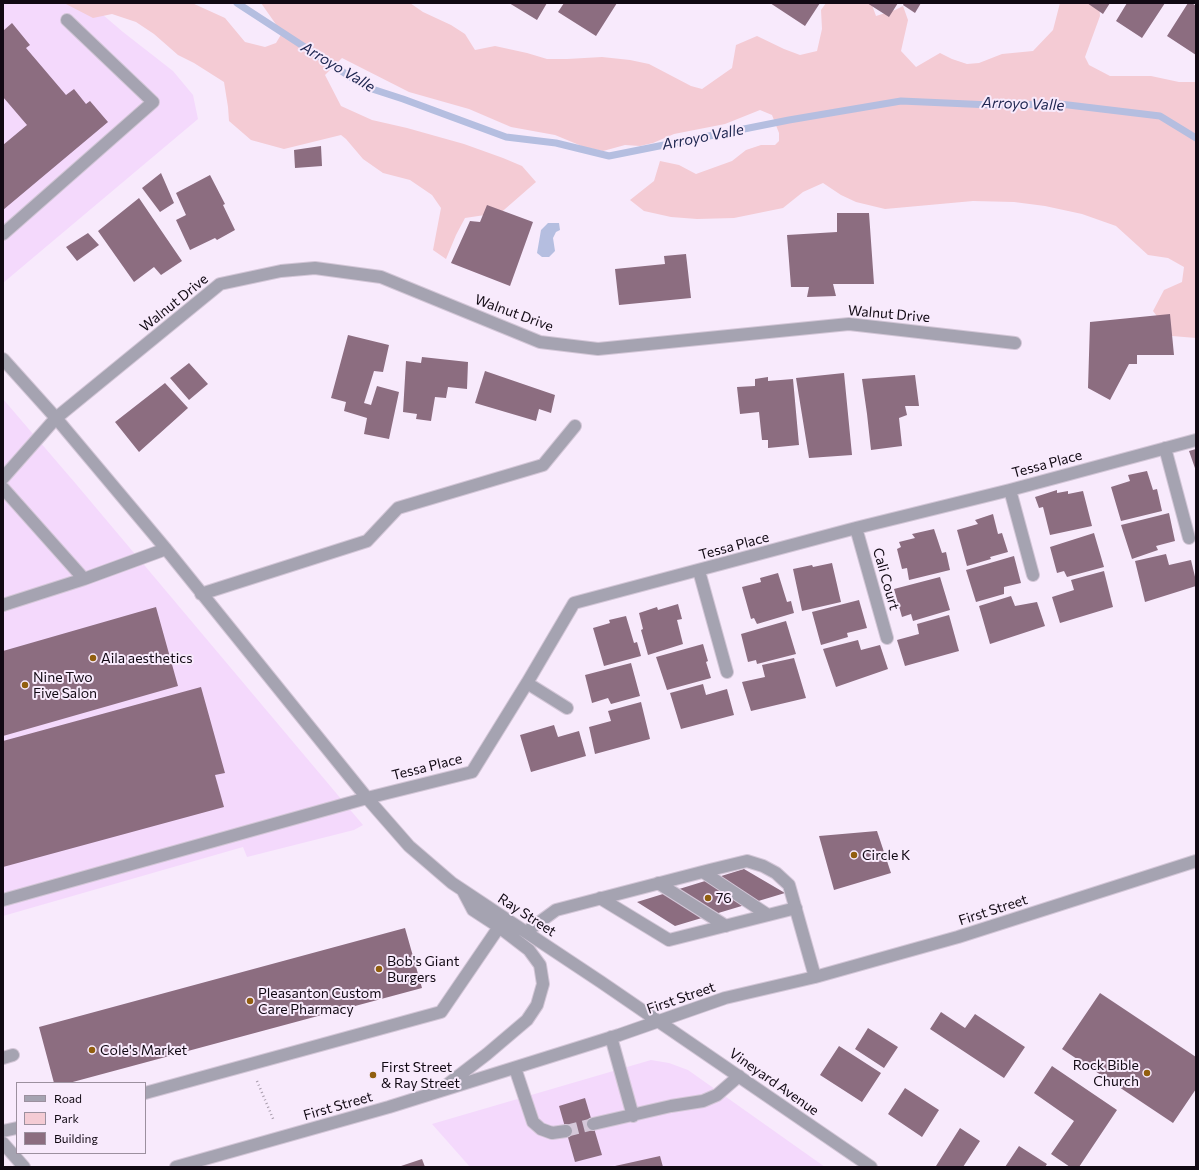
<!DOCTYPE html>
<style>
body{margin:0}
#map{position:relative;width:1199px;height:1170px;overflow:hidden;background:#f8eafc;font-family:Commissioner,sans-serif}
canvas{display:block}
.frame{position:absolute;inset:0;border:4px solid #110913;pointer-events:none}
.legend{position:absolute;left:16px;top:1082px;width:130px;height:72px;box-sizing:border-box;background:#f8eafc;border:1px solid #9c909f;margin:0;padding:5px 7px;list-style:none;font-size:12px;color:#110913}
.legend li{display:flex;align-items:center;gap:8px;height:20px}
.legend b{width:20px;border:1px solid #9c909f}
</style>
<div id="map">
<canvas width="1199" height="1170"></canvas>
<div class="frame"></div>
<ul class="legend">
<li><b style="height:5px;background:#a5a3b1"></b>Road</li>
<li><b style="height:11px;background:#f4cbd4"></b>Park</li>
<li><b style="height:11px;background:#8c6d80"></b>Building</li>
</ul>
</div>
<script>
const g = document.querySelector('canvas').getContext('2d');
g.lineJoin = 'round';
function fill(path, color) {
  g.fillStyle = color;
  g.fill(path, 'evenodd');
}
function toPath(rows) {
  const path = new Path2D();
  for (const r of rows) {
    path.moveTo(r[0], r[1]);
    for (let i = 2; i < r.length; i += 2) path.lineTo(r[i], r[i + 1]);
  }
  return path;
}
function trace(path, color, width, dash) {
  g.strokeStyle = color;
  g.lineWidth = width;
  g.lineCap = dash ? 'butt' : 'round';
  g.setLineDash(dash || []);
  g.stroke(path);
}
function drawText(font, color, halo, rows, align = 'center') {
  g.font = font + ' Commissioner,sans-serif';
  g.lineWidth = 4;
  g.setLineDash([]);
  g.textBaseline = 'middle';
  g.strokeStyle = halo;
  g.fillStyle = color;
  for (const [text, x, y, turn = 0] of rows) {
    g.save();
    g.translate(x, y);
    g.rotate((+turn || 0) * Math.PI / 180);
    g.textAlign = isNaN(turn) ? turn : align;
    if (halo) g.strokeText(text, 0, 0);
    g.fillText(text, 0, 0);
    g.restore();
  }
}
const built = toPath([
 [3,3,89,3,123,32,173,71,193,95,198,119,3,283],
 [3,399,76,484,363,825,354,830,247,857,243,847,3,916],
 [651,1060,669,1063,688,1070,825,1167,470,1167,432,1124]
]);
const green = toPath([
 [64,3,192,3,225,18,245,42,265,47,276,43,282,33,261,3,410,3,423,12,451,25,465,34,475,50,495,46,527,53,547,59,567,59,602,57,630,60,649,64,691,86,702,89,732,68,736,45,757,36,784,49,800,55,817,51,822,29,821,10,826,3,870,3,872,5,876,16,895,10,903,6,908,20,901,51,916,67,940,53,952,59,967,64,979,63,1002,54,1033,51,1053,30,1060,3,1098,3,1099,4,1100,16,1085,57,1089,65,1110,76,1151,76,1179,82,1196,82,1196,338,1172,336,1153,311,1164,290,1182,282,1184,267,1168,258,1148,255,1116,226,1082,214,1045,206,1014,202,973,201,885,209,856,202,841,195,823,183,803,192,783,208,734,218,697,219,671,217,644,211,630,200,654,181,660,161,679,165,696,174,732,161,746,150,761,145,775,145,779,141,779,133,772,115,760,110,725,124,674,134,653,143,640,146,625,145,603,151,584,147,555,135,511,127,469,109,409,92,342,58,325,75,341,106,372,120,407,128,464,144,503,158,522,166,536,182,497,216,485,215,465,218,456,235,446,259,433,250,441,208,432,195,410,180,383,173,363,159,346,139,341,135,284,149,251,140,229,121,228,107,224,82,194,63,178,55,154,34,136,22,112,14,93,18]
]);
const water = toPath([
 [548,223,559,223,560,230,556,232,553,238,555,251,549,257,542,257,537,253,541,230]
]);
const stream = toPath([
 [237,3,366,87,403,99,506,137,556,143,609,156,789,120,901,101,991,105,1060,104,1160,116,1196,138]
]);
const building = toPath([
 [509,3,547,3,537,20],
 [564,3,617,3,596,36,558,12],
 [770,3,820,3,805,26],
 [867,3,898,3,889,17],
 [904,3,921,3,915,13,903,5],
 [1087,3,1110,3,1103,14],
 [1127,3,1165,3,1142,38,1116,21],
 [1188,3,1192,3,1196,6,1196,55,1167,36],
 [12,23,30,45,26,48,66,95,74,89,86,104,90,101,108,122,3,210,3,145,27,125,3,97,3,31],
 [321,146,322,166,295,168,294,150],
 [161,173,174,203,160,212,142,188],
 [210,175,225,204,223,205,235,230,217,240,215,238,190,250,176,220,186,215,176,193],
 [139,198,182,261,161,275,154,267,134,282,98,231],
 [487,205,533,222,510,286,451,263,470,221,480,222],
 [837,213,869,213,874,284,833,284,836,296,807,297,809,287,791,287,787,235,837,232],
 [88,233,99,245,77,261,66,247],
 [686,254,691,298,619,305,615,269,665,264,664,256],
 [1170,314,1174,355,1137,355,1137,364,1129,364,1110,400,1088,388,1090,322],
 [348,335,389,345,383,372,374,371,364,403,371,405,377,386,399,392,389,439,364,434,367,418,344,411,346,402,331,398],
 [422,357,468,362,467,389,448,387,446,398,435,397,431,421,416,419,417,414,403,412,406,361,421,363],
 [189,363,208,384,189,400,170,378],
 [485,371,555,395,551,413,539,409,536,421,475,403],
 [844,373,852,455,809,458,796,378],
 [915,375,919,406,905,406,907,415,899,418,902,446,871,450,867,414,862,379],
 [768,377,768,381,793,379,799,445,768,448,768,440,762,440,759,412,740,414,737,387,755,386,755,379],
 [165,383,188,408,139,452,115,422],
 [1196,449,1196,471,1189,451],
 [1147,471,1153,490,1157,489,1162,511,1121,521,1111,487,1130,481,1128,475],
 [1057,490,1057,493,1068,491,1068,494,1083,491,1092,526,1050,535,1043,507,1039,508,1035,497],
 [1169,513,1175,541,1156,546,1158,550,1132,559,1121,525],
 [993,514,998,534,1002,533,1008,552,990,557,991,559,967,566,957,530,978,524,975,520],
 [934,529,942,553,946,552,950,570,909,580,907,568,902,569,897,549,901,547,899,542,915,538,912,534],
 [1094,533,1104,567,1067,577,1064,571,1057,573,1050,547],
 [1166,554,1169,565,1191,560,1196,581,1196,586,1145,602,1135,561],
 [1014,556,1021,583,1004,587,1004,594,976,602,966,570],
 [832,563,841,602,802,611,793,569,812,565,813,567],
 [1104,571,1113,607,1060,623,1052,597,1074,590,1071,580],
 [778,573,787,602,791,601,794,613,757,624,754,618,751,619,742,587,761,582,760,578],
 [940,577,950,610,913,621,911,614,902,617,894,589],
 [1011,596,1015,606,1037,602,1045,626,990,644,979,606],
 [859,600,867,628,847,633,848,637,821,645,812,612],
 [678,604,682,619,677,620,683,644,648,655,641,630,643,629,639,613,657,607,658,610],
 [156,607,178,686,3,736,3,651],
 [949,615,959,651,905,666,897,640,919,634,917,624],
 [626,616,634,643,637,642,641,656,604,666,593,628,610,623,609,620],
 [786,621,796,654,757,664,756,660,748,662,741,634],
 [858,640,861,650,880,645,888,669,836,687,823,649],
 [703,644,708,661,706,662,711,678,667,690,656,657],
 [794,658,806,698,751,711,742,682,765,677,762,665],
 [631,663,640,696,611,704,608,698,592,703,585,675],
 [703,684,706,695,727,689,734,715,681,729,670,693],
 [201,687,225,773,215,775,224,807,3,867,3,741],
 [641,702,650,739,595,754,589,727,611,721,608,711],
 [554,725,558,737,579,731,586,756,531,772,520,735],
 [877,831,891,873,834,890,819,836],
 [744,869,785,893,675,926,637,902],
 [405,928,422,988,69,1083,54,1083,39,1027],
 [1100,993,1196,1057,1196,1089,1173,1123,1062,1049],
 [941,1012,965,1028,975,1014,1025,1047,1004,1078,930,1029],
 [868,1028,898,1047,884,1068,855,1049],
 [839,1046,881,1073,862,1102,820,1075],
 [1052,1066,1117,1110,1079,1167,1070,1167,1051,1154,1074,1121,1034,1093],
 [905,1088,939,1110,922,1137,888,1114],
 [585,1098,602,1155,575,1162,559,1106],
 [960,1128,980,1141,963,1167,937,1167,936,1166],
 [1019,1146,1047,1164,1045,1167,1005,1167],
 [660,1156,663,1167,615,1167,615,1166],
 [422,1159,425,1167,398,1167]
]);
const minorTunnel = toPath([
 [566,1131,593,1124]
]);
const path = toPath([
 [257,1081,274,1121]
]);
const minor = toPath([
 [3,234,153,102,67,20],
 [3,359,56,418,166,549,367,798,409,846,452,883,601,982,871,1167],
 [1165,448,1189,538],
 [3,478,56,418,220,284,281,271,315,268,381,277,540,342,598,349,849,324,1015,343],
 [3,488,84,579],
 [1010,490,1033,575],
 [856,528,887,638],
 [699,571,727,672],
 [201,594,367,541,398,508,543,465,575,426],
 [3,605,84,579,166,549],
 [527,683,567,708],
 [703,872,768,915],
 [658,883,726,926],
 [600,898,669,940,796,908],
 [3,900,367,798,472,772,527,683,574,603,856,528,1010,490,1196,440],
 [526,932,556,910,710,870,747,861,763,866,776,873,789,885,815,977],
 [611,1037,633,1116],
 [3,1058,13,1055],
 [515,1068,533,1122,541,1129,552,1133,566,1131],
 [444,1087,487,1054,527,1020,537,1005,543,984,540,965,529,950,499,927,473,910,463,891],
 [145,1093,441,1012,499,927],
 [593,1124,671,1106,703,1101,717,1095,739,1076],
 [3,1131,17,1128],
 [3,1143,24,1167],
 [176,1167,389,1107,619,1035,725,998,815,977,958,937,1196,861]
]);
const markers = [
 [93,658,4,"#915f0f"],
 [25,685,4,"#915f0f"],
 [854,855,4,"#915f0f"],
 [708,898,4,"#915f0f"],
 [379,969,4,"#915f0f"],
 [250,1001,4,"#915f0f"],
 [92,1050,4,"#915f0f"],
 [1147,1073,4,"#915f0f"],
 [373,1075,4,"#915f0f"]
];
const streetNames = [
 ["Walnut Drive",174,303,-39],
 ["Walnut Drive",514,313,20],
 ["Walnut Drive",889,314,5],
 ["Tessa Place",1047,464,-15],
 ["Tessa Place",734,546,-15],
 ["Cali Court",886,579,74],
 ["Tessa Place",427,767,-14],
 ["First Street",993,910,-18],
 ["Ray Street",527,915,33],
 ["First Street",681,998,-19],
 ["Vineyard Avenue",774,1082,35],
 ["First Street",338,1106,-16]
];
const poiNames = [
 ["Aila aesthetics",101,658],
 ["Nine Two",33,677],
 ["Five Salon",33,693],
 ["Circle K",862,855],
 ["76",716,898],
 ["Bob's Giant",387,961],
 ["Burgers",387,977],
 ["Pleasanton Custom",258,993],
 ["Care Pharmacy",258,1009],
 ["Cole's Market",100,1050],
 ["Rock Bible",1139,1065,"right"],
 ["Church",1139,1081,"right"],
 ["First Street",381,1067],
 ["& Ray Street",381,1083]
];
const waterNames = [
 ["Arroyo Valle",338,67,31],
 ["Arroyo Valle",1023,104,2],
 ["Arroyo Valle",703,137,-11]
];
fill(built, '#f4d9fc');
fill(green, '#f4cbd4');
fill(water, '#b5bee0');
trace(stream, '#b5bee0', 7);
fill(building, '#8c6d80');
trace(minorTunnel, '#d5c8d9', 12, [12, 6]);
trace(minor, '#d3c6d7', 14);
trace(path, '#a99dac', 2.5, [1, 3]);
trace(minor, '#a5a3b1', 12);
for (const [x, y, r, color] of markers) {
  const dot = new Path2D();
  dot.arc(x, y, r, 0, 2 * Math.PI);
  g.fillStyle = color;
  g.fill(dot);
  trace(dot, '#f8eafc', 1.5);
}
drawText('14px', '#110913', '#f8eafc', streetNames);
drawText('14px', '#110913', '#f8eafc', poiNames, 'left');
drawText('italic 15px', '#202852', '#f8eafc', waterNames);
</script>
